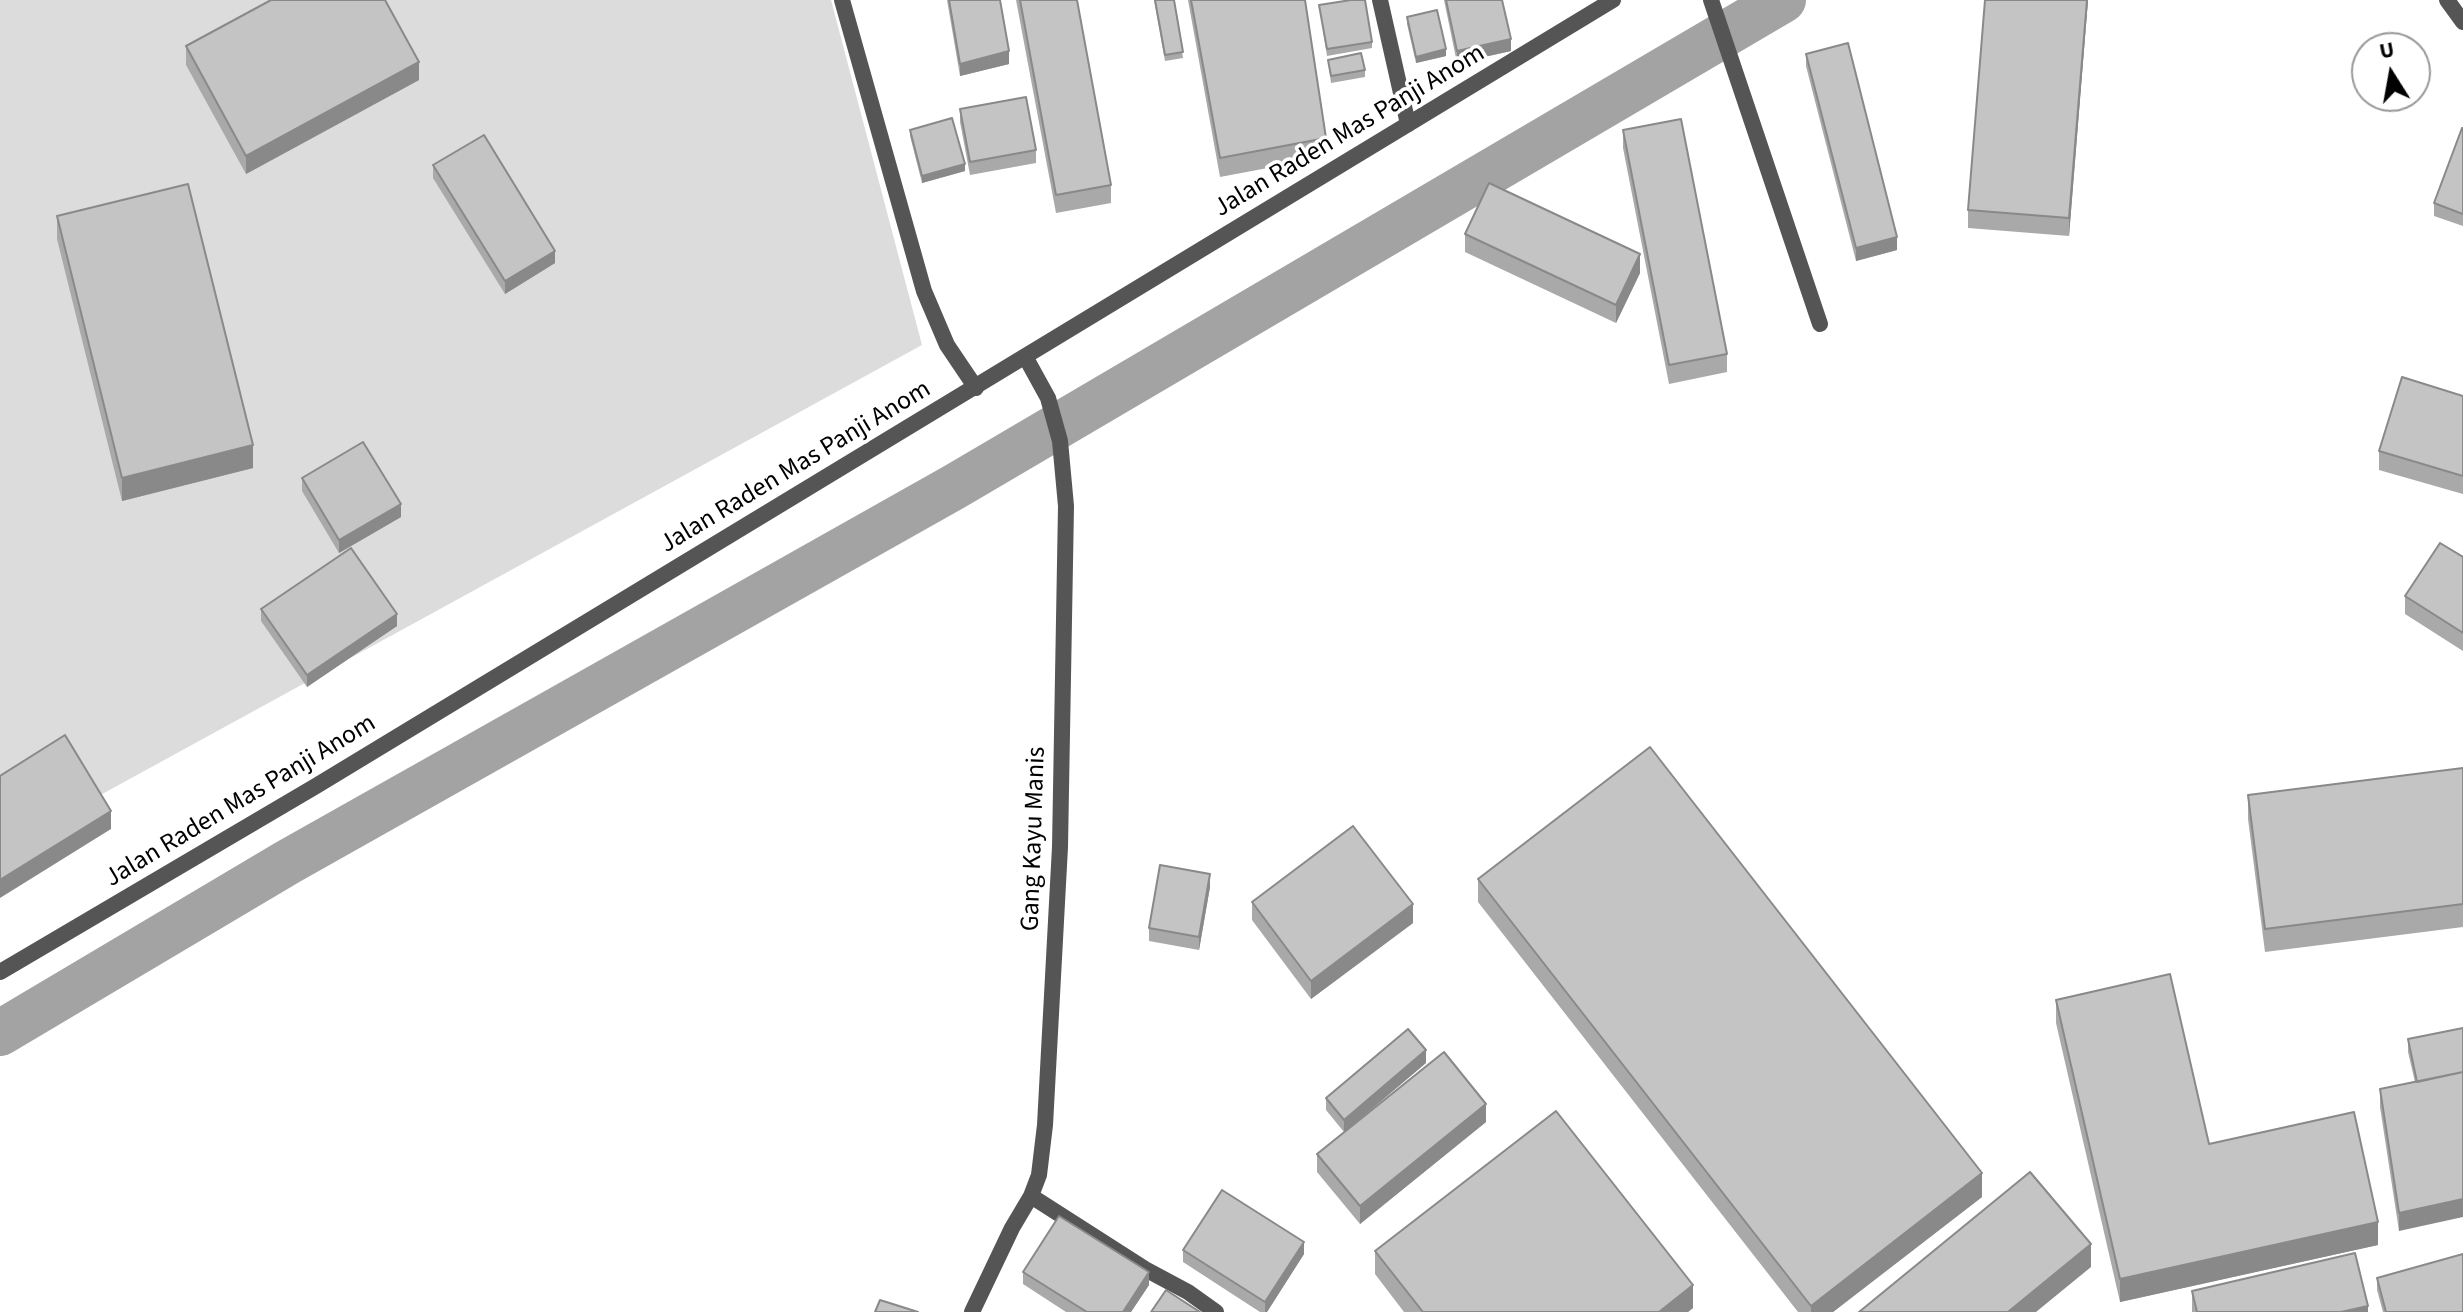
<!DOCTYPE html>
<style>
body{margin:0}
#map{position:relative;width:2463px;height:1312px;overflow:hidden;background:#fff;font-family:"Source Sans 3",sans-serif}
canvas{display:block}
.north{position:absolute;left:2351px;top:32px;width:80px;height:80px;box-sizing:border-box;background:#fff;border:2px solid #999;border-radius:50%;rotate:349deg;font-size:22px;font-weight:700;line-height:32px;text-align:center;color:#000}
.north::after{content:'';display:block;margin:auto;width:28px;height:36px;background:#000;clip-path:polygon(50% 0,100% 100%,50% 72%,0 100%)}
</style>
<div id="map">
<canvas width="2463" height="1312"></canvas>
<div class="north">U</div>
</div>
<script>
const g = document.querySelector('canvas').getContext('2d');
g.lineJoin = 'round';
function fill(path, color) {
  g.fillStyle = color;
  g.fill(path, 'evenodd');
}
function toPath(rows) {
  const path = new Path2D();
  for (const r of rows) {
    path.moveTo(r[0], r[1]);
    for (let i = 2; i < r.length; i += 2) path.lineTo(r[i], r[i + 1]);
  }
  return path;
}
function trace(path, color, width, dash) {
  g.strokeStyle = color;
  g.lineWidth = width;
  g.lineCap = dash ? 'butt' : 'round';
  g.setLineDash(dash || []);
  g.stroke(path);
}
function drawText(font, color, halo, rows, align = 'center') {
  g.font = font + ' "Source Sans 3",sans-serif';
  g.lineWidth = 7;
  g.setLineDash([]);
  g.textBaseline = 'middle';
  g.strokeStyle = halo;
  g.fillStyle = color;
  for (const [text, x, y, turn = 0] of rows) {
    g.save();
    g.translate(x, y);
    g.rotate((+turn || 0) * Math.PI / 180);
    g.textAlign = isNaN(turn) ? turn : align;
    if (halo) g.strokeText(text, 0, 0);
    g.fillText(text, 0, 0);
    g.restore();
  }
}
const green = toPath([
 [0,0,831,0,922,345,0,850]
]);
const canal = toPath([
 [0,1033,288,862,954,487,1783,0]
]);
const service = toPath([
 [1711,0,1820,324],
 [2447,0,2463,22]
]);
const minor = toPath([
 [842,0,924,291,947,345,976,388],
 [1380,0,1408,124],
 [1031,1196,1145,1269,1188,1292,1216,1312],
 [972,1312,1012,1228,1031,1196,1039,1175,1045,1125,1060,847,1066,506,1060,441,1048,398,1026,358]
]);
const tertiary = toPath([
 [0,972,316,786,1613,0]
]);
const wall = toPath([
 [947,0,1000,0,1009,64,960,76],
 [1016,0,1077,0,1111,185,1111,203,1056,213],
 [1154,0,1174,0,1183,58,1165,61],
 [1188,0,1305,0,1326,138,1326,157,1220,177],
 [1444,0,1502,0,1511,51,1457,63],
 [1985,0,2088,0,2069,236,1968,228,1968,210],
 [1319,5,1372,42,1372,48,1327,56],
 [1407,17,1446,56,1416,63,1407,24],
 [186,46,419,80,246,174,186,65],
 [1806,54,1897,250,1856,261,1806,66],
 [1328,60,1365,70,1365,77,1331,83],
 [960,109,1036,150,1036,163,970,175,960,122],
 [2463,128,2463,226,2434,216,2434,203],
 [910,130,965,171,922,183,910,136],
 [1623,130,1727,354,1727,372,1669,384,1623,148],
 [433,165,555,263,505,294,433,178],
 [57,216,253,468,122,501,57,239],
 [1465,234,1640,273,1616,323,1465,252],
 [2463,396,2463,494,2379,470,2379,451],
 [302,478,401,517,339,553,302,491],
 [2463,557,2463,651,2405,614,2405,596],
 [261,609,397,626,307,687,261,621],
 [2463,768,2463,927,2265,952,2248,819,2248,795],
 [1478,879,1982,1197,1833,1312,1798,1312,1478,902],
 [1210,887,1199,950,1149,941,1149,928],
 [1252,902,1413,923,1311,999,1252,920],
 [2056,1000,2209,1144,2378,1245,2120,1302,2056,1023],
 [2463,1028,2399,1231,2380,1107,2380,1089,2415,1082,2408,1052,2408,1039],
 [1426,1063,1351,1127,1486,1122,1360,1224,1317,1172,1317,1154,1344,1132,1326,1110,1326,1098],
 [1183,1250,1304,1254,1267,1312,1260,1312,1183,1262],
 [1375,1251,1693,1308,1688,1312,1404,1312,1375,1274],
 [1023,1272,1149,1285,1131,1312,1066,1312,1023,1284],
 [2377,1278,2463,1312,2383,1312,2377,1290],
 [2192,1291,2368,1312,2192,1312]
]);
const shadedWall = toPath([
 [2087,0,2088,0,2069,236,2069,218],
 [1511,39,1511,51,1457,63,1457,51],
 [1446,49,1446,56,1416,63,1416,57],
 [1009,51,1009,64,960,76,960,64],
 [419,62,419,80,246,174,246,156],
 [965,164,965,171,922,183,922,176],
 [1897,237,1897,250,1856,261,1856,248],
 [555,251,555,263,505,294,505,281],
 [1640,254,1640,273,1616,323,1616,305],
 [253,445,253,468,122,501,122,478],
 [401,504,401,517,339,553,339,540],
 [397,614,397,626,307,687,307,675],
 [111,811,111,829,0,898,0,880],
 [1210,874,1210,887,1199,950,1199,937],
 [1413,904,1413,923,1311,999,1311,981],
 [1426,1050,1426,1063,1344,1132,1344,1120],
 [1486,1104,1486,1122,1360,1224,1360,1206],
 [1982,1173,1982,1197,1833,1312,1811,1312,1811,1306],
 [2463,1199,2463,1217,2399,1231,2399,1213],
 [2378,1222,2378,1245,2120,1302,2120,1279],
 [1304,1242,1304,1254,1267,1312,1265,1312,1265,1302],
 [2091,1244,2091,1267,2036,1312,2008,1312],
 [1149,1272,1149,1285,1131,1312,1123,1312],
 [1693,1285,1693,1308,1688,1312,1659,1312],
 [2368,1306,2368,1312,2341,1312]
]);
const building = toPath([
 [271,0,385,0,419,62,246,156,186,46,271,0],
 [949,0,1000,0,1009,51,960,64,949,0],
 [1020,0,1077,0,1111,185,1056,195,1020,0],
 [1155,0,1174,0,1183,52,1165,55,1155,0],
 [1191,0,1305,0,1326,138,1220,158,1191,0],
 [1351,0,1365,0,1372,42,1327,49,1319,5,1351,0],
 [1446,0,1502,0,1511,39,1457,51,1446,0],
 [1985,0,2087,0,2069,218,1968,210,1985,0],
 [1437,10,1446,49,1416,57,1407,17,1437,10],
 [1848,43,1897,237,1856,248,1806,54,1848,43],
 [1361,53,1365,70,1331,76,1328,60,1361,53],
 [1026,97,1036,150,970,162,960,109,1026,97],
 [952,118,965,164,922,176,910,130,952,118],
 [1681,119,1727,354,1669,365,1623,130,1681,119],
 [2462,128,2463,128,2463,214,2434,203,2462,128],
 [484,135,555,251,505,281,433,165,484,135],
 [1489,183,1640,254,1616,305,1465,234,1489,183],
 [188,184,253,445,122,478,57,216,188,184],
 [2402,377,2463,396,2463,476,2379,451,2402,377],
 [363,442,401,504,339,540,302,478,363,442],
 [2440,543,2463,557,2463,633,2405,596,2440,543],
 [351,548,397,614,307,675,261,609,351,548],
 [65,735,111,811,0,880,0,776,65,735],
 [1650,747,1982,1173,1811,1306,1478,879,1650,747],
 [2463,768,2463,904,2265,929,2248,795,2463,768],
 [1353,826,1413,904,1311,981,1252,902,1353,826],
 [1160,865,1210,874,1199,937,1149,928,1160,865],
 [2170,974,2209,1144,2354,1112,2378,1222,2120,1279,2056,1000,2170,974],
 [2463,1028,2463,1072,2417,1082,2408,1039,2463,1028],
 [1408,1029,1426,1050,1344,1120,1326,1098,1408,1029],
 [1444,1052,1486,1104,1360,1206,1317,1154,1444,1052],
 [2463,1072,2463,1199,2399,1213,2380,1089,2463,1072],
 [1556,1111,1693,1285,1659,1312,1423,1312,1375,1251,1556,1111],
 [2030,1172,2091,1244,2008,1312,1859,1312,2030,1172],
 [1222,1190,1304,1242,1265,1302,1183,1250,1222,1190],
 [1059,1216,1149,1272,1123,1312,1087,1312,1023,1272,1059,1216],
 [2355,1253,2368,1306,2341,1312,2197,1312,2192,1291,2355,1253],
 [2463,1254,2463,1312,2386,1312,2377,1278,2463,1254],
 [1166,1290,1200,1312,1151,1312,1166,1290],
 [880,1300,918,1312,875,1312,880,1300]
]);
const streetNames = [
 ["Jalan Raden Mas Panji Anom",1350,132,-31],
 ["Jalan Raden Mas Panji Anom",796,468,-31],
 ["Jalan Raden Mas Panji Anom",241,802,-31],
 ["Gang Kayu Manis",1035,839,-88]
];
fill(green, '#dcdcdc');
trace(canal, '#a3a3a3', 46);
trace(service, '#555', 16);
trace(minor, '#555', 16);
trace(tertiary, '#555', 16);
fill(wall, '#a9a9a9');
fill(shadedWall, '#898989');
fill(building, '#c4c4c4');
trace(building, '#898989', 2);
drawText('26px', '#000', '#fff', streetNames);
</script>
